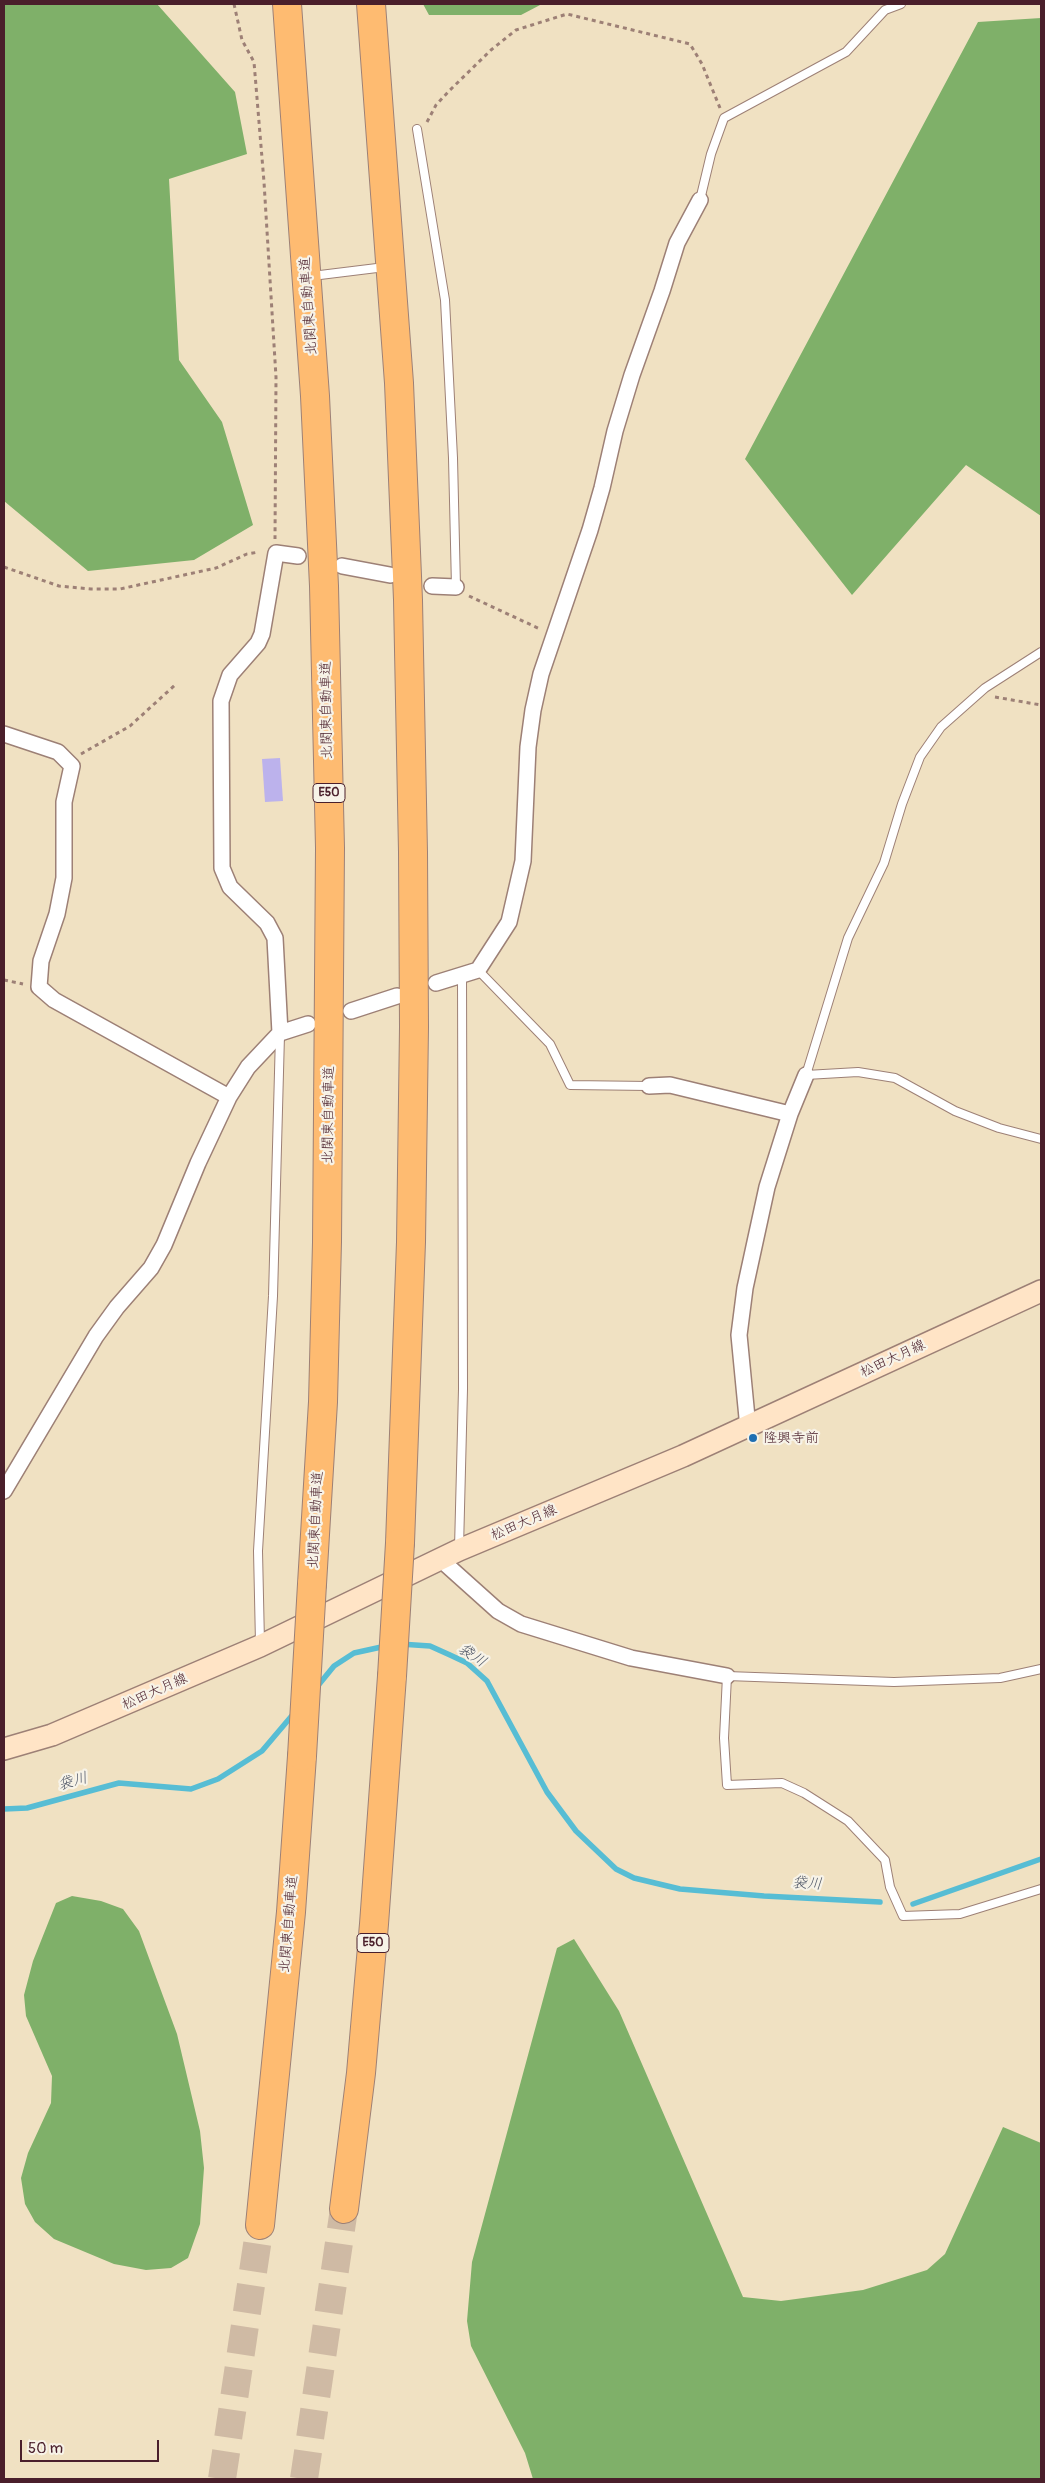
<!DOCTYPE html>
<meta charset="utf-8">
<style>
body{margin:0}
#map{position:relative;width:1045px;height:2483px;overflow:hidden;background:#f0e1c2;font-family:Pangolin,sans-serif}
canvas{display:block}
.frame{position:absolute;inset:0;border:5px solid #4a1f2b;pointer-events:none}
.scale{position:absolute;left:20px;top:2440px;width:139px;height:22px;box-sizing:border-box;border:2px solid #4a1f2b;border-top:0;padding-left:6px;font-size:15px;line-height:18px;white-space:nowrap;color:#4a1f2b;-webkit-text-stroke:4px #f7f3e8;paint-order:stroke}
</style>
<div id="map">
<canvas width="1045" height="2483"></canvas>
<div class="frame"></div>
<div class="scale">50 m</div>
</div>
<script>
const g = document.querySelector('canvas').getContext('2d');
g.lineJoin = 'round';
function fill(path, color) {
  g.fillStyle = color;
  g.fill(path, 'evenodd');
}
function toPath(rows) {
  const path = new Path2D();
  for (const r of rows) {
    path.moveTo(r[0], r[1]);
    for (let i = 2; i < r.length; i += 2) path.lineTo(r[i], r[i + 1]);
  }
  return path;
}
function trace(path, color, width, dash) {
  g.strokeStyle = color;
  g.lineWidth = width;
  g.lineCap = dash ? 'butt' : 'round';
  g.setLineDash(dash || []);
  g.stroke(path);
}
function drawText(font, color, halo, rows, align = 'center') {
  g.font = font + ' Pangolin,"Klee One",sans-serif';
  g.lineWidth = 4.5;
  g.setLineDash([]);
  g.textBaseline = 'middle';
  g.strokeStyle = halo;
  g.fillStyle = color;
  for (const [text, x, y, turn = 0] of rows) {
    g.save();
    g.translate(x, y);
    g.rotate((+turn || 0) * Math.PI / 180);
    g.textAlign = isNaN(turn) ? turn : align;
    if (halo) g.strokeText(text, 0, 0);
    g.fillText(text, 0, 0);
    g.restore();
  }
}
const forest = toPath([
 [4,4,157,4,235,92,247,154,169,179,179,360,222,422,253,525,194,560,88,571,4,501],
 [423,4,542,4,521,15,429,15],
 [1041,18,1041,516,966,465,852,595,745,459,978,22],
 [72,1896,101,1901,123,1909,139,1931,177,2034,200,2131,204,2168,200,2224,188,2258,171,2268,146,2270,114,2264,54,2239,35,2222,25,2204,21,2178,28,2153,51,2103,52,2076,26,2016,24,1995,33,1961,56,1903],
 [574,1939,619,2011,743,2297,781,2301,863,2290,927,2270,945,2254,1003,2127,1041,2143,1041,2479,533,2479,525,2453,471,2346,467,2321,472,2262,557,1948]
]);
const stream = toPath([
 [400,1644,430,1646,450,1655,467,1663,487,1681,547,1792,576,1831,616,1869,634,1878,680,1889,764,1896,880,1902],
 [316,1688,334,1666,354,1653,386,1646],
 [4,1809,27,1808,119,1783,191,1789,218,1779,262,1751,295,1712],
 [913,1904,1041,1859]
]);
const building = toPath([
 [280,758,283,801,265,802,262,759]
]);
const motorwayTunnel = toPath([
 [222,2479,260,2225],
 [304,2479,344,2209]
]);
const path = toPath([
 [234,4,242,40,254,62,264,182,276,377,275,539],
 [427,122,436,105,449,91,491,50,516,30,567,14,690,44,702,64,720,108],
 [4,567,59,586,91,589,120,589,216,568,247,554,259,552],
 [469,596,540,629],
 [995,697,1041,705],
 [81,754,130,726,175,685],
 [4,980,23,984]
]);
const service = toPath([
 [417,129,445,300,453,458,456,587],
 [700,200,711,154,724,118,846,52,885,10,901,4],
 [312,276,385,267],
 [1041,652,985,688,941,727,920,757,902,804,884,863,848,938,806,1075,858,1072,895,1078,955,1111,999,1128,1041,1139],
 [478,970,550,1044,570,1085,649,1086],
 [459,1548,463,1389,462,975],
 [260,1643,258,1551,273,1296,280,1035],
 [1041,1669,1000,1678,894,1682,727,1676,724,1738,727,1785,782,1783,804,1793,848,1821,885,1860,890,1887,903,1916,960,1914,1041,1889]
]);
const minor = toPath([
 [342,566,390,575],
 [432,586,456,587],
 [4,734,58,752,72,766,64,802,64,878,57,914,41,961,39,987,54,1000,229,1097],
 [436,983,478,970,509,922,523,861,528,747,533,710,541,674,590,530,602,488,615,431,632,375,662,291,677,243,700,200],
 [351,1011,397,996],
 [280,1033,275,938,267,923,230,887,222,868,221,701,230,675,258,643,262,634,276,553,298,556],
 [649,1086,670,1085,790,1114],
 [748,1428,739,1335,745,1288,767,1187,790,1114,806,1075],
 [4,1491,96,1336,117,1307,151,1268,164,1245,198,1163,229,1097,248,1067,280,1033,308,1024],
 [440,1559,498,1611,521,1624,631,1658,727,1676]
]);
const secondary = toPath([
 [4,1749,52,1735,260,1646,459,1550,683,1456,1041,1291]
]);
const motorway = toPath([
 [287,4,315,396,324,586,330,848,327,1242,323,1402,312,1584],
 [371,4,399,383,408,600,413,852,414,1027,411,1242,400,1543],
 [344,2209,361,2073,374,1924,392,1676],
 [260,2225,291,1912,302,1756]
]);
const motorwayBridge = toPath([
 [392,1676,400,1543],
 [302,1756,312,1584]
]);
const markers = [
 [753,1438,5,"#1f6fb2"]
];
const shields = [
 [329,793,32],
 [373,1943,32]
];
const shieldNames = [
 ["E50",329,793],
 ["E50",373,1943]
];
const streetNames = [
 ["北関東自動車道",309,306,-94],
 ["北関東自動車道",327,710,-91],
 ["北関東自動車道",329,1115,-89],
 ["松田大月線",893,1359,-25],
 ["北関東自動車道",316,1520,-87],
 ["松田大月線",524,1523,-23],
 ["松田大月線",155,1692,-24],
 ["北関東自動車道",289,1924,-85]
];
const poiNames = [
 ["隆興寺前",763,1438]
];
const waterNames = [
 ["袋川",472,1656,34],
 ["袋川",73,1782,-15],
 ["袋川",807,1884,4]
];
fill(forest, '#7fb069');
trace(stream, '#57bdd4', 5.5);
fill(building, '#bcb2ec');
trace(motorwayTunnel, '#cfbaa4', 28, [28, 14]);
trace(service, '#9d8076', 10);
trace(minor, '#9d8076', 18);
trace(secondary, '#9d8076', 24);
trace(motorway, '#9d8076', 30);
trace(path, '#9d8076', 3, [4, 4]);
trace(service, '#fff', 8);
trace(minor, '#fff', 15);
trace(secondary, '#ffe4c6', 21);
trace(motorway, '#febb71', 28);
trace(motorwayBridge, '#9d8076', 30, []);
trace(motorwayBridge, '#febb71', 28);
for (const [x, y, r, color] of markers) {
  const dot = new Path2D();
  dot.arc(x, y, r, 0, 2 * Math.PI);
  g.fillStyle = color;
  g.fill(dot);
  trace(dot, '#f7f3e8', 2);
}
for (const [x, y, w] of shields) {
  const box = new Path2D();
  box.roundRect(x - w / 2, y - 9.5, w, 19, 4);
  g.fillStyle = '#f7f3e8';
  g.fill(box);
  trace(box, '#4a1f2b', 1);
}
drawText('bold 12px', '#4a1f2b', null, shieldNames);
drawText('14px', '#4a1f2b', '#f7f3e8', streetNames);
drawText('14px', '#4a1f2b', '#f7f3e8', poiNames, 'left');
drawText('italic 15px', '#4f5666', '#f7f3e8', waterNames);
</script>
